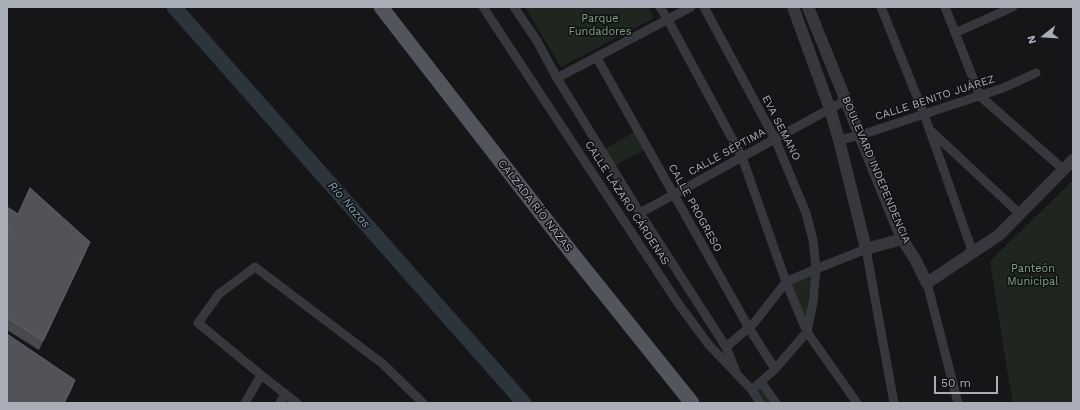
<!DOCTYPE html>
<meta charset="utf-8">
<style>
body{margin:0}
#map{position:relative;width:1080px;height:410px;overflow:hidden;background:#161618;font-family:"Work Sans",sans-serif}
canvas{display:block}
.frame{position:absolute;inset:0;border:8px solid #a8adb8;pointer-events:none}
.north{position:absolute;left:1024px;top:16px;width:40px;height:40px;-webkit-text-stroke:3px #111113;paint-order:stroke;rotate:253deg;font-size:11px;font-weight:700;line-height:16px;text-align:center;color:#a8adb8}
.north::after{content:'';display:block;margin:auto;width:14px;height:18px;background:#a8adb8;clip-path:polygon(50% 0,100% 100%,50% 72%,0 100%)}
.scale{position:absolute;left:934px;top:376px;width:64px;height:18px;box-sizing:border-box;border:2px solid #a8adb8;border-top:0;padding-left:5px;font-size:12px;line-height:14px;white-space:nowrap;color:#a8adb8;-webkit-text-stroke:3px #111113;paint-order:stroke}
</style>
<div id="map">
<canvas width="1080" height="410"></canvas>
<div class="frame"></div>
<div class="north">N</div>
<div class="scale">50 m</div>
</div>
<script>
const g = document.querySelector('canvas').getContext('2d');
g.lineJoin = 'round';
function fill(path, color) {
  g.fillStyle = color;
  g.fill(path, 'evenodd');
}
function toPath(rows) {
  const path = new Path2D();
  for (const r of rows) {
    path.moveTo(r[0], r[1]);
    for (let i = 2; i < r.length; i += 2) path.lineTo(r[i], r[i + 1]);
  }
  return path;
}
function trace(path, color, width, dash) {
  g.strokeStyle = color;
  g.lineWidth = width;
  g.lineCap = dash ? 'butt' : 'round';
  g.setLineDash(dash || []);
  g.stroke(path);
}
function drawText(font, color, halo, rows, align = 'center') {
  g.font = font + ' "Work Sans",sans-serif';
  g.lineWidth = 3;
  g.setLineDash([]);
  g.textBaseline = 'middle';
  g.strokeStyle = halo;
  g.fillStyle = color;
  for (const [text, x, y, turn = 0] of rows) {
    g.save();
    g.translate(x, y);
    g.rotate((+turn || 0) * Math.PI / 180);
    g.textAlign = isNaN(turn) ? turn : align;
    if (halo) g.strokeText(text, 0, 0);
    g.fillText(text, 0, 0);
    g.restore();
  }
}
const green = toPath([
 [525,7,648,7,654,18,561,67],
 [636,131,647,148,613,167,603,150],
 [1073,180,1073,403,1013,403,1007,370,990,261],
 [810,277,806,323,790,285],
 [763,386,775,403,762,403,755,393]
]);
const river = toPath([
 [174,7,524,403]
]);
const minor = toPath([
 [483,7,680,306,709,345,752,390,760,403],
 [514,7,537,41,557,78,640,213,726,347,736,372],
 [660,7,668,20,742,157,786,282,807,332,857,403],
 [704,7,775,139,806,213,813,240,816,269,813,302,807,332,775,369,752,390],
 [881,7,924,114,973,253],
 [945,7,980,96,1063,169],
 [955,33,1013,7],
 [597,58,749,328,775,369],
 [557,78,691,7],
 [930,130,1020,214],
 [839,140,861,135,1003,88,1036,73],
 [640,213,846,100],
 [927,283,958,403],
 [726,347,754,323,786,282,816,269,866,249,894,403],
 [761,382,776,403],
 [245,403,261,375],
 [280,403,285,394],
 [297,403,261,375,198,323,219,294,255,267,383,364,423,403]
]);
const tertiary = toPath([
 [793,7,830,109,839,140,866,249,902,239],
 [808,7,902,239,915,259,927,283,999,235,1073,160]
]);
const primary = toPath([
 [381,7,571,252,692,403]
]);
const wall = toPath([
 [7,207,18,214,86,252,39,350,7,330]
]);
const shadedWall = toPath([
 [90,242,86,252,39,350,43,341],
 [75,380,72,390,65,403,64,403]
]);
const building = toPath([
 [30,188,90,242,43,341,7,318,7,236,10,229,7,228,7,207,18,214,30,188],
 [7,334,75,380,64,403,7,403,7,334]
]);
const parkNames = [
 ["Parque",600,19],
 ["Fundadores",600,32],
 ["Panteón",1033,269],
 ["Municipal",1033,282]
];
const streetNames = [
 ["CALLE BENITO JUÁREZ",935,98,-18],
 ["EVA SEMANO",781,128,63],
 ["CALLE SÉPTIMA",727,152,-29],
 ["BOULEVARD INDEPENDENCIA",876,170,67],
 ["CALLE LÁZARO CÁRDENAS",627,203,57],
 ["CALZADA RÍO NAZAS",535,206,52],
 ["CALLE PROGRESO",695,208,61]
];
const waterNames = [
 ["Río Nazas",349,205,49]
];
fill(green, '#1e261f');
trace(river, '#2c353c', 15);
trace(minor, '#37383d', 9);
trace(tertiary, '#37383d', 12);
trace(primary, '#53555c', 15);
fill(wall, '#47494d');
fill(shadedWall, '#2f3033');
fill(building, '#525359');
trace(building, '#5f6168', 1);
drawText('11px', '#7fa381', '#111113', parkNames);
drawText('11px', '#a8adb8', '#111113', streetNames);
drawText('italic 12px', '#7f9bb3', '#111113', waterNames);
</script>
